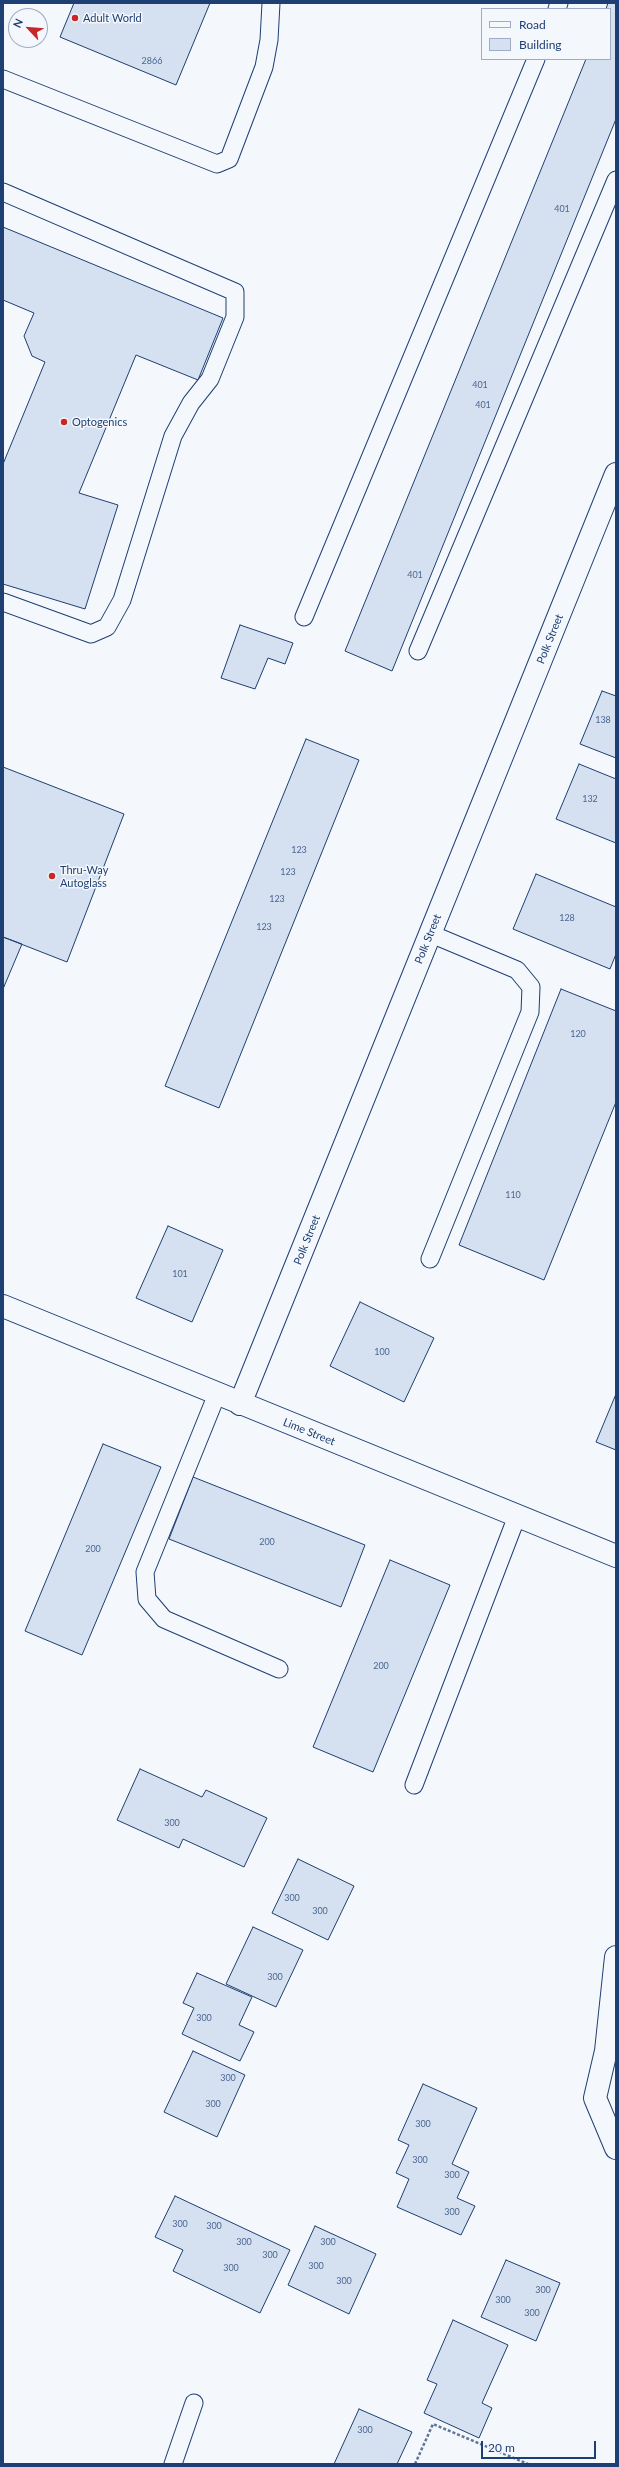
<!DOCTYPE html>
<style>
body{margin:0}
#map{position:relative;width:619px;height:2467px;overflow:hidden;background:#f4f7fb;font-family:Lato,sans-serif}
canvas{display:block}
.frame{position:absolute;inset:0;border:4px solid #1d3f73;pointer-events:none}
.legend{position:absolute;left:481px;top:8px;width:130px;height:52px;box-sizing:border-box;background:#f4f7fb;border:1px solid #9eadc5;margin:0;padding:5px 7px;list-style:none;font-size:12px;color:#1d3f73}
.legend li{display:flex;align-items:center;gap:8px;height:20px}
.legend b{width:20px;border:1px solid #9eadc5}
.north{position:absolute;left:8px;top:8px;width:40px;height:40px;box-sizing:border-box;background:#f4f7fb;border:1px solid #9eadc5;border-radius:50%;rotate:296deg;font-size:11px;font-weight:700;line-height:16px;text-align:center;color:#1d3f73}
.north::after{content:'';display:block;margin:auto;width:14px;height:18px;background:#c62828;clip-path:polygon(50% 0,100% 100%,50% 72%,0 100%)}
.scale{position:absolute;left:481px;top:2441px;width:115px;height:18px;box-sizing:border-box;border:2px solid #1d3f73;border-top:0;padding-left:5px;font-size:12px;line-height:14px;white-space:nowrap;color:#1d3f73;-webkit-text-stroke:3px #f4f7fb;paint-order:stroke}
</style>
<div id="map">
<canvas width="619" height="2467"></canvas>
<div class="frame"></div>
<ul class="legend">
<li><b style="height:5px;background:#f4f7fb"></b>Road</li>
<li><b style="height:11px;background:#d5e0f0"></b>Building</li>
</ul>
<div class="north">N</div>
<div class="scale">20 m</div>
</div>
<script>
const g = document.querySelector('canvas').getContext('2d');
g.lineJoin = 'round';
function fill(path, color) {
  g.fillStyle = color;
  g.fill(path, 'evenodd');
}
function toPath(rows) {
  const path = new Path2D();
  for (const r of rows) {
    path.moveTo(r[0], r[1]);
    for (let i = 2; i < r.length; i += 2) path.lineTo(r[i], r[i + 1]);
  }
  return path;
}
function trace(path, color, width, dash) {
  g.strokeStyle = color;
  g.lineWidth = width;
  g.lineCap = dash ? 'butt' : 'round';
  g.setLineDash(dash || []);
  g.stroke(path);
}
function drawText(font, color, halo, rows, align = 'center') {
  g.font = font + ' Lato,sans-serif';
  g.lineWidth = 3;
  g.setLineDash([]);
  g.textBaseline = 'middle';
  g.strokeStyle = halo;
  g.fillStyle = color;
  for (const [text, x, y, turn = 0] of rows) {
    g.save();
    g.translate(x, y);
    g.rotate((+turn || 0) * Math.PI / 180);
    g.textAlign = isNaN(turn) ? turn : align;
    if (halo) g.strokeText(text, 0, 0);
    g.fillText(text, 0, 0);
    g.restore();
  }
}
const building = toPath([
 [74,3,210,3,176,85,60,37,74,3],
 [608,3,616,3,616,119,392,671,345,651,586,59,610,59,610,9,606,9,608,3],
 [3,227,223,318,198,380,136,355,79,493,118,505,85,609,3,584,3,464,45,362,32,356,24,336,34,313,3,300,3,227],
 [240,625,293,643,285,664,268,658,255,689,221,678,240,625],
 [602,691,616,696,616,758,580,744,602,691],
 [306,739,359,760,219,1108,165,1086,306,739],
 [579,764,616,779,616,843,556,819,579,764],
 [3,767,124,814,67,962,3,937,3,767],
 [536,874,616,907,616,954,610,969,513,929,536,874],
 [3,937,22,944,3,989,3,937],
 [561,989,616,1011,616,1102,544,1280,459,1245,561,989],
 [168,1226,223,1250,192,1322,136,1298,168,1226],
 [360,1302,434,1338,404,1402,330,1366,360,1302],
 [616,1394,616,1450,596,1442,616,1394],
 [103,1444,161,1467,82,1655,25,1631,103,1444],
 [193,1477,365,1545,341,1607,169,1539,193,1477],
 [390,1560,450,1585,373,1772,313,1747,390,1560],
 [140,1769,202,1797,206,1790,267,1818,244,1867,183,1839,179,1848,117,1820,140,1769],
 [298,1859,354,1886,328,1940,272,1913,298,1859],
 [253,1927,303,1950,276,2007,226,1984,253,1927],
 [197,1973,252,1997,239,2025,254,2032,240,2061,182,2034,194,2008,183,2003,197,1973],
 [193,2051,245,2075,217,2137,164,2112,193,2051],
 [423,2084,477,2108,452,2164,469,2172,457,2198,475,2206,461,2235,397,2207,409,2179,396,2173,409,2145,398,2140,423,2084],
 [175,2196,290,2250,260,2313,173,2271,183,2250,155,2237,175,2196],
 [315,2226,376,2254,349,2314,288,2285,315,2226],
 [506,2260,560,2283,536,2341,481,2317,506,2260],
 [453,2320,508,2345,482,2403,492,2408,479,2438,424,2413,437,2384,427,2380,453,2320],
 [359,2409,412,2432,397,2464,334,2464,359,2409]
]);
const path = toPath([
 [415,2464,433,2424,528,2464]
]);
const service = toPath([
 [557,9,559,3],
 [3,79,217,164,229,159,264,67,269,40,271,3],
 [3,192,235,292,235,317,210,379,191,403,173,436,122,600,107,627,91,634,3,602],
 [304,617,536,59],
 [418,651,616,180],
 [430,1259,530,1012,531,987,517,970,431,934],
 [217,1394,145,1572,147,1599,164,1619,279,1669],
 [414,1785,517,1516],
 [173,2464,194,2403]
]);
const minor = toPath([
 [3,1306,616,1556],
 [240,1404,616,474],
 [616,1957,606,2051,595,2098,616,2148]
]);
const markers = [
 [75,18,4,"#c62828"],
 [64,422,4,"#c62828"],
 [52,876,4,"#c62828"]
];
const numberNames = [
 ["2866",152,61],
 ["401",562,209],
 ["401",480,385],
 ["401",483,405],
 ["401",415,575],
 ["138",603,720],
 ["132",590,799],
 ["123",299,850],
 ["123",288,872],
 ["123",277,899],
 ["128",567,918],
 ["123",264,927],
 ["120",578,1034],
 ["110",513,1195],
 ["101",180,1274],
 ["100",382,1352],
 ["200",267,1542],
 ["200",93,1549],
 ["200",381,1666],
 ["300",172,1823],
 ["300",292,1898],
 ["300",320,1911],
 ["300",275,1977],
 ["300",204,2018],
 ["300",228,2078],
 ["300",213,2104],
 ["300",423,2124],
 ["300",420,2160],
 ["300",452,2175],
 ["300",452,2212],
 ["300",180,2224],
 ["300",214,2226],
 ["300",244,2242],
 ["300",328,2242],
 ["300",270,2255],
 ["300",316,2266],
 ["300",231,2268],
 ["300",344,2281],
 ["300",543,2290],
 ["300",503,2300],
 ["300",532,2313],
 ["300",365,2430]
];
const poiNames = [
 ["Adult World",83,18],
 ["Optogenics",72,422],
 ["Thru-Way",60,870],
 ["Autoglass",60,883]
];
const streetNames = [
 ["Polk Street",550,639,-68],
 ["Polk Street",428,939,-68],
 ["Polk Street",307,1240,-68],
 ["Lime Street",309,1432,22]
];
fill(building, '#d5e0f0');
trace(building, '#1d3f73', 1);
trace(service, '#1d3f73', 19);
trace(minor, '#1d3f73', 24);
trace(path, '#5e769c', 2.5, [3, 2]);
trace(service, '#f4f7fb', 17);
trace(minor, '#f4f7fb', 22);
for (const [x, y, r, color] of markers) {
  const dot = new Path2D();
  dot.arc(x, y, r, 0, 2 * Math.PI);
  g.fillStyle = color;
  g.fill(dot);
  trace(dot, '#f4f7fb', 1.5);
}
drawText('9px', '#4b6792', null, numberNames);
drawText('11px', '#1d3f73', '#f4f7fb', poiNames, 'left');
drawText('11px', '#1d3f73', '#f4f7fb', streetNames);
</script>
